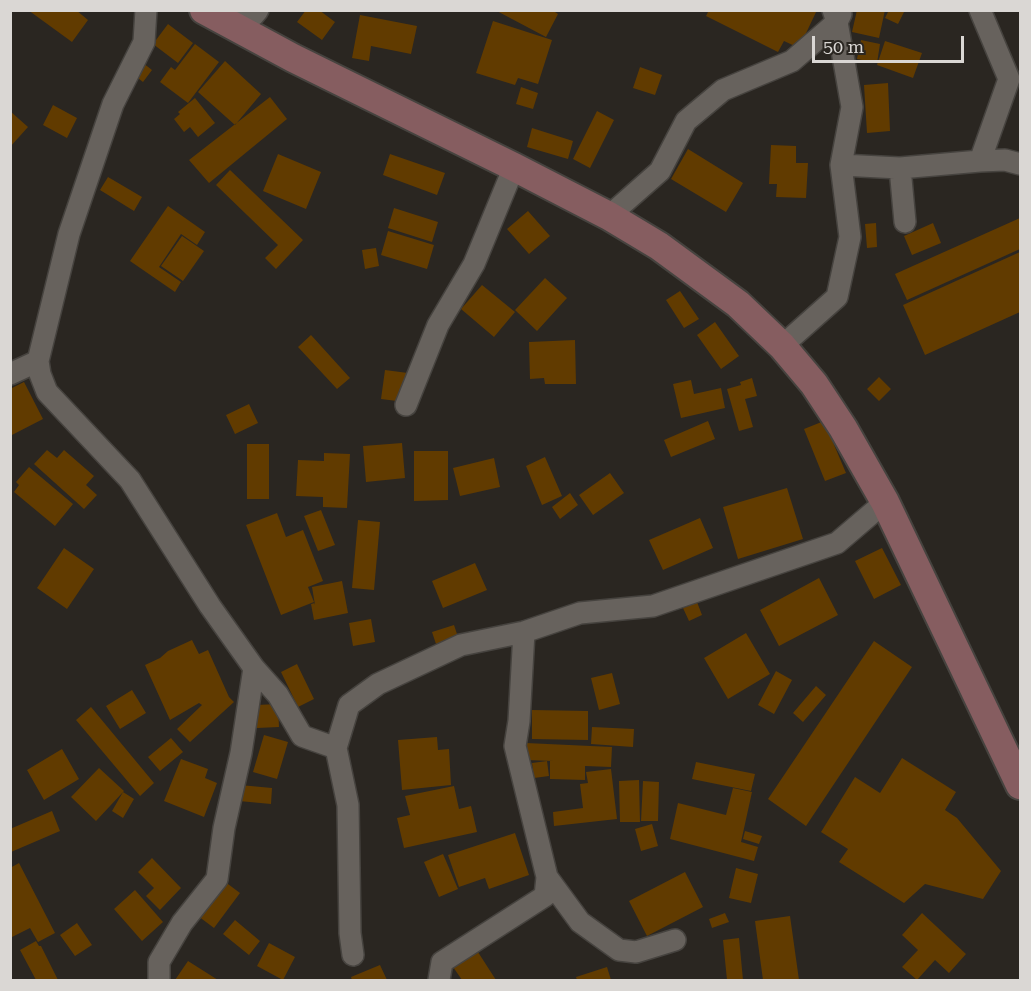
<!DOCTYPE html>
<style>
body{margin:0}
#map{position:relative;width:1031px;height:991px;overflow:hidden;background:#2a2621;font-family:"Roboto Serif",serif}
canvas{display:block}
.frame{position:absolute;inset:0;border:12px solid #dad7d4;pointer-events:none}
.scale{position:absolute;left:812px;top:36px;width:152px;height:27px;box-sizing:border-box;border:3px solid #dad7d4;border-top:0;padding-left:8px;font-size:18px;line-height:21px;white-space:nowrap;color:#dad7d4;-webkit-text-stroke:4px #2a2621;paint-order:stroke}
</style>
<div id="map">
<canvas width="1031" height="991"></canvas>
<div class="frame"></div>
<div class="scale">50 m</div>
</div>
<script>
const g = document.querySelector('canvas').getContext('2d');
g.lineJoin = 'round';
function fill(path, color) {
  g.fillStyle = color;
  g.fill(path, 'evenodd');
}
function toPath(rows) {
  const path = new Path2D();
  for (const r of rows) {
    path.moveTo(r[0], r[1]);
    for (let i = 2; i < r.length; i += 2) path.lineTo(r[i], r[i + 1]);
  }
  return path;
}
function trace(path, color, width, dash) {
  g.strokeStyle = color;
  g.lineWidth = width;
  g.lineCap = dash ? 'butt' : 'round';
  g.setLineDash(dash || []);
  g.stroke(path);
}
const building = toPath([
 [28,10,76,10,88,20,72,42],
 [306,10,319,10,335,22,322,40,297,22],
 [495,10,552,10,558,14,546,37],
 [709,10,817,10,799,48,784,41,778,52,706,16],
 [857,10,885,10,879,38,852,32],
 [889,10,905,10,898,24,885,18],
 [360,15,417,26,411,54,371,46,369,61,352,58],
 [493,21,552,40,538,84,518,78,515,85,476,73],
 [168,24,193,43,178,63,153,44],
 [861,40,880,44,877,63,857,59],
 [885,41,922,53,913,78,877,65],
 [195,44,219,62,188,103,160,82,171,67,175,70],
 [225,61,261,94,235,125,198,92],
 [143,63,152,70,143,82,134,75],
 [640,67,662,75,655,95,633,88],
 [888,83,890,131,867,133,864,85],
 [521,87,538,93,533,109,516,104],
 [270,97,287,119,209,183,189,160],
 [195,98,215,123,198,137,190,127,184,132,174,119,180,114,178,112],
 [53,105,77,118,67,138,43,125],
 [10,111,28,127,10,147],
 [597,111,614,120,590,168,573,159],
 [532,128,573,141,568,159,527,147],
 [771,145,796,146,796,163,808,163,806,198,776,197,777,184,769,184],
 [688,149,743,183,726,212,671,179],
 [278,154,321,172,306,209,263,191],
 [390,154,445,173,437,195,383,175],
 [230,170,303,240,276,269,265,258,278,245,216,185],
 [108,177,142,197,134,211,100,190],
 [168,206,205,232,197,245,181,234,159,267,181,282,175,292,130,261],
 [394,208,438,222,432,242,388,228],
 [528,211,550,236,529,254,507,229],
 [1020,218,1020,249,907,300,895,274],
 [876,223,877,247,867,248,865,224],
 [933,223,941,243,912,255,904,236],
 [388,231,434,245,427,269,381,255],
 [182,236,204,251,183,281,161,266],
 [376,248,379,266,365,269,362,250],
 [1020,252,1020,312,925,355,903,305],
 [545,278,567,298,537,331,515,310],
 [482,285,515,312,494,337,461,309],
 [680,291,699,319,684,328,666,300],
 [715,322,739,356,721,369,697,335],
 [311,335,350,378,337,389,298,347],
 [575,340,576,384,545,384,544,378,530,379,529,342],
 [385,370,408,373,405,402,381,399],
 [879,377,891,389,879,401,867,389],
 [752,378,757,396,745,399,753,427,739,431,727,389,741,385,740,382],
 [691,380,694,394,721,388,725,408,681,418,673,384],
 [24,382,43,419,10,436,10,389],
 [249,404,258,423,235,434,226,415],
 [708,421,715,439,671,457,664,440],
 [824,421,846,473,825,481,804,429],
 [402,443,405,478,366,482,363,446],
 [247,444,269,444,269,499,247,499],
 [47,450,57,458,64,450,94,476,86,485,97,495,84,509,34,464],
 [414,451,448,451,448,500,414,501],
 [324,453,350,454,347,508,323,507,323,497,296,496,298,460,324,461],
 [545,457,562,496,542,505,526,466],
 [494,458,500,487,460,496,453,468],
 [29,467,73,504,55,526,14,492,19,485,16,482],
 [610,473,624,493,593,515,579,495],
 [787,488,803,539,738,559,723,507],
 [570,493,578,505,560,519,552,507],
 [321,510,335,545,318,551,304,516],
 [277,513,286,537,303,530,323,581,308,587,314,602,281,615,246,525],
 [700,518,713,548,663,570,649,540],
 [358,520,380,522,374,590,352,588],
 [64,548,94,569,67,609,37,588],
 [882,548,901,585,874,599,855,561],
 [475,563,487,590,443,608,432,581],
 [819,578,838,615,779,646,760,610],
 [342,581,348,613,314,620,311,604,315,603,315,605,312,587],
 [697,602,702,615,689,621,683,608],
 [371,619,375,642,353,646,349,623],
 [454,625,458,637,436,644,432,632],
 [746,633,770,674,728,699,704,658],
 [192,640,199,654,208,650,229,697,234,702,190,742,177,729,202,705,199,703,170,720,145,665,160,658,168,651],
 [874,641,912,667,806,826,768,799],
 [297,664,314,699,298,707,281,672],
 [776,671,792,680,774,714,758,705],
 [612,673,620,704,599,710,591,678],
 [816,686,826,695,803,722,793,713],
 [132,690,146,713,120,729,106,706],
 [278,704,279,727,257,728,256,705],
 [91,707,154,783,140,796,76,720],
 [532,710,588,711,588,740,532,739],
 [592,727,634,729,633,747,591,744],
 [264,735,288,742,277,779,253,772],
 [437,737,438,750,449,749,451,785,402,790,398,740],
 [171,738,183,752,160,771,148,757],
 [526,743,612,747,611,767,585,766,585,780,550,779,550,761,553,761,526,760],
 [62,749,79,779,44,800,27,770],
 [902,758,956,792,945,810,957,818,1001,871,983,899,925,884,904,903,839,862,848,849,821,832,855,777,880,793],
 [181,759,208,769,205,778,217,783,204,817,164,801],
 [547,761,549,776,534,778,532,763],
 [696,762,755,774,751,791,692,779],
 [99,768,124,791,96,821,71,797],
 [611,769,617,819,554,826,553,812,583,808,580,784,588,783,586,772],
 [639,780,640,822,620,822,619,781],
 [643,781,659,782,658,821,641,821],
 [240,785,272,788,271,804,239,801],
 [454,786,459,809,471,806,477,832,404,848,397,818,410,815,405,796],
 [733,788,752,792,741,842,758,847,754,861,670,839,678,803,726,815],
 [123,792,134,799,123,818,112,811],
 [52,811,60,831,11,852,10,829],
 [652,824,658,846,641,851,635,829],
 [745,831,762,836,759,844,743,839],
 [515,833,529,875,489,889,485,878,459,887,448,855],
 [443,854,458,889,439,897,424,862],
 [152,858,181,888,160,910,146,896,154,888,138,872],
 [19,863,55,933,38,942,30,928,10,938,10,868],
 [736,868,758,874,751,903,729,898],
 [685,872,703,907,647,936,629,901],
 [220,878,240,893,214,928,194,913],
 [135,890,163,922,142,941,114,909],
 [725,913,729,922,712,928,709,919],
 [922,913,966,954,949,973,935,960,917,980,902,967,918,950,902,935],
 [790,916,799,980,763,980,755,921],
 [235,920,260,941,249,955,223,934],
 [77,923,92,945,75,956,60,935],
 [739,938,743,980,727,980,723,940],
 [36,941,39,946,41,946,58,980,36,980,20,950],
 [269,943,295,957,283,980,257,966],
 [476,949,496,980,462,980,451,964],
 [188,961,218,980,175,980],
 [380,965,387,980,352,980,351,977],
 [607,967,611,980,577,980,576,977]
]);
const minor = toPath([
 [146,10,144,42,113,104,69,234,38,361,40,374,47,392,130,480,210,606,254,668,278,695,302,736,336,748],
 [219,19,253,16,258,10],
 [980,161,1009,79,980,10],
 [841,165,900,168,980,161,1005,160,1020,164],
 [900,168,905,222],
 [609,216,660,171,686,121,723,90,792,61,837,22,841,14],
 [782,346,837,297,850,237,841,165,852,107,837,22,833,10],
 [10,374,38,361],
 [406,405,438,325,474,264,514,167],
 [547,877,580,922,619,950,636,952,675,940],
 [353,955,350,933,348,805,336,748,349,705,378,684,461,645,524,632,580,613,653,606,837,543,885,502],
 [159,980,159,962,182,923,217,879,224,828,241,753,254,668],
 [439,980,442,962,545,896,547,877,515,746,519,721,524,632]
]);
const secondary = toPath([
 [204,10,293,58,514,167,609,216,659,246,738,304,782,346,814,384,843,428,885,502,1020,785]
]);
fill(building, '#613b00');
trace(minor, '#46433f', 24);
trace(secondary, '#46433f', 32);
trace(minor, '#67625d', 21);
trace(secondary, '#865d60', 28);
</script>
